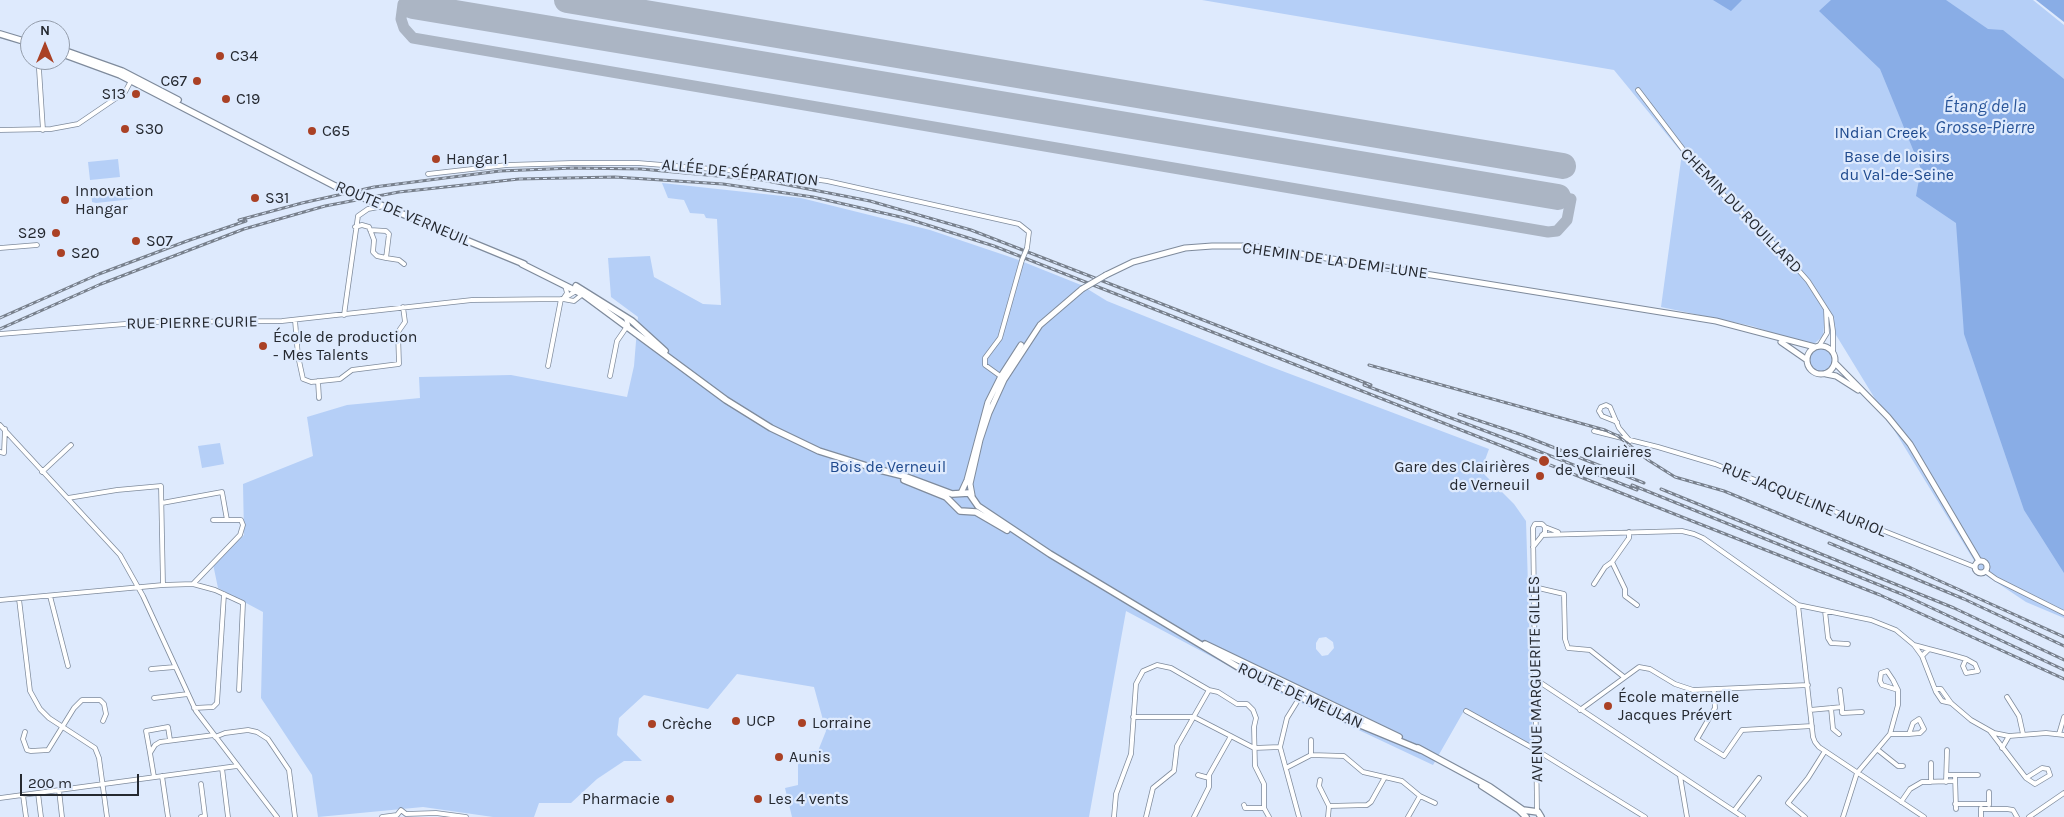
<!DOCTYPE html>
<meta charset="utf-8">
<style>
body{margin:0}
#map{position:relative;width:2064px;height:817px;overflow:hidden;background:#deeafd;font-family:Karla,sans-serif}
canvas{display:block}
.north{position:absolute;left:20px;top:20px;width:50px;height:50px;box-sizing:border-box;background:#deeafd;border:1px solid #949dab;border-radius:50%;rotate:0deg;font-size:14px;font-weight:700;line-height:20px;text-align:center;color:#252930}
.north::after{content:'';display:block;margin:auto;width:18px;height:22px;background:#aa4125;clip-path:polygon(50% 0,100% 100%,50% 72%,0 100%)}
.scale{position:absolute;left:20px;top:774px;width:119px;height:22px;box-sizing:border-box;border:2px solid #252930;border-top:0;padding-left:6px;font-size:15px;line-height:18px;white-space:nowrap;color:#252930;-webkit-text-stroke:4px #deeafd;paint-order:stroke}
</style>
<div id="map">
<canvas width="2064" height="817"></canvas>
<div class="north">N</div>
<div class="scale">200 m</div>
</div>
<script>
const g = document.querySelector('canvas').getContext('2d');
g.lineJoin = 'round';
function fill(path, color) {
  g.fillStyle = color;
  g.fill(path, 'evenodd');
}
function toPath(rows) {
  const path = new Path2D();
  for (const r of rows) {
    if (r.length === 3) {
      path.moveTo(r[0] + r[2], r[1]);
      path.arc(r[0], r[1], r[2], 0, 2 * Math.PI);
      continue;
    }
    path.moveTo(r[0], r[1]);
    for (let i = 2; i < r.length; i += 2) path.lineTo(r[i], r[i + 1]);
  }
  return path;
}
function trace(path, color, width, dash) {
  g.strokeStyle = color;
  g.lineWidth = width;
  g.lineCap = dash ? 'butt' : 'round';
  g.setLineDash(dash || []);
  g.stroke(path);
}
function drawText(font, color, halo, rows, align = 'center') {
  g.font = font + ' Karla,sans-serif';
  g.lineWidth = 4.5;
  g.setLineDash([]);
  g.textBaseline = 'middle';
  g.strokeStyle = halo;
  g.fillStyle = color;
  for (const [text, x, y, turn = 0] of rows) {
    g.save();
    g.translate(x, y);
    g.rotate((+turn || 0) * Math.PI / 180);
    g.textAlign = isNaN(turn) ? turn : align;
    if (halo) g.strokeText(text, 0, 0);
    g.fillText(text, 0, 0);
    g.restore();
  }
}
const green = toPath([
 [1202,0,2033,0,2064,25,2064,618,2026,602,1981,572,1825,317,1823,336,1815,343,1807,345,1752,326,1661,307,1682,153,1614,70],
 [118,159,120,177,90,180,88,162],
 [662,183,801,198,930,230,1016,259,1081,285,1107,301,1269,366,1489,449,1481,471,1514,504,1526,521,1533,747,1465,709,1433,765,1280,693,1126,611,1089,817,792,817,785,788,798,785,798,753,818,751,826,731,814,687,737,674,708,709,644,695,619,718,617,735,642,761,624,761,597,779,571,803,539,803,534,817,493,817,423,807,318,817,312,775,261,698,263,612,218,588,213,564,244,535,243,484,313,456,307,417,347,405,420,398,419,377,511,375,627,397,634,366,638,317,611,297,608,258,650,256,654,277,703,304,721,305,717,219,706,218,704,214,690,213,684,200,668,198],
 [1326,637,1333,642,1334,648,1328,655,1322,656,1316,649,1316,643,1319,638],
 [134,187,133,199,96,203,92,202,91,192],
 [1821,360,12],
 [220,443,224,464,202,468,198,446]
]);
const water = toPath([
 [1713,0,1742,0,1731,11],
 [1831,0,1946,0,1988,29,2003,30,2064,79,2064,573,2024,510,1964,334,1956,223,1916,196,1921,169,1880,69,1819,11],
 [2036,0,2064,0,2064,22]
]);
const taxiway = toPath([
 [413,6,403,4,401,19,404,28,413,38,1548,232,1557,231,1567,220,1571,199,1558,197]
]);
const runway = toPath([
 [567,0,1563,166],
 [413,6,1558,197]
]);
const minor = toPath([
 [39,69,43,130],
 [1638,90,1701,173,1786,256,1808,281,1831,317,1833,331,1833,352],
 [0,130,51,129,78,124,125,92,132,79],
 [428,174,507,165,572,163,638,163,775,174,827,181,1019,224,1029,232,1027,248],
 [355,227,362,225,369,227,374,240,373,252,377,256,386,258,389,234,386,231,370,230],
 [0,248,37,245],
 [386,258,399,260,404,264],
 [563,299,576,291],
 [563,299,567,293,565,285],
 [344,315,358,216,368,209,384,206],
 [295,320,298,356,303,379,311,382,340,379,352,370,399,364,398,332,405,322,403,307],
 [0,334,150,322,282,321,472,300,563,299,574,301,584,293],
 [1819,346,1827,333,1826,310],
 [548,366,561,299],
 [610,376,617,341,628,325,626,318],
 [1003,378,985,365,985,358,1000,338,1022,260],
 [318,381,319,398],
 [1617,422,1602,416,1599,411,1601,407,1606,405,1610,407,1619,428,1630,441],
 [0,425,120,555,143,596,196,711,277,817],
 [1594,431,1658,447,1715,464,1975,567],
 [0,452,4,453,5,429],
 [42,472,71,445],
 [68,498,117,490,161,486,163,585],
 [162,503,222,492,227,520],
 [1545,527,1558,532],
 [1629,532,1629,538,1612,562,1625,589,1625,596,1637,605],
 [1542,535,1682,531,1694,534,1703,538,1798,605,1871,620,1896,630,1914,645,1922,656,1936,692,1942,701,1951,703],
 [1533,547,1545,532,1545,527,1542,524,1535,524,1533,528,1537,811],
 [1985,571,1996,579,2064,613],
 [193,584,240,535,243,525,241,520,213,520],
 [1594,584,1605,567,1612,562],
 [1534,587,1564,594,1565,639,1568,648,1590,650,1624,677],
 [50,596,68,666],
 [19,599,30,691,40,709,49,718,95,748,99,758,107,817],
 [0,600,163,585,193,584,215,590,243,603,239,690],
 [1798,605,1813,737,1815,742,1819,747,1924,817],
 [1825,611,1828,638,1831,643,1848,644],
 [1914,645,1929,649],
 [1922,656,1929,649,1952,655,1966,659,1975,664,1978,671,1966,673,1963,666,1966,659],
 [151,669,175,667],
 [1535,679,1743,817],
 [1936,689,1941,689,1951,703,1971,720,1994,733,2009,736,2046,733,2064,735],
 [1714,690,1715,708,1697,739,1724,756,1742,730,1812,726],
 [2007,697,2019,716,2023,734],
 [154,698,188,694],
 [1842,707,1842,713,1862,712],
 [194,708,213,707,217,703,224,594],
 [1831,708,1833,729,1839,734],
 [1580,710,1639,667,1650,669,1675,684,1693,690,1808,685],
 [1810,710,1842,707,1840,690],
 [1466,711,1538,751,1645,817],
 [1133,717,1194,717,1254,748,1280,747],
 [1990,731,2026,778,2035,784,2050,775,2048,769,2042,768,2026,778],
 [25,732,23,739,27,750,31,751,48,750,74,708,82,700,100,700,104,704,106,714,103,721],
 [1890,734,1909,734,1920,733,1924,729,1919,719,1913,723,1909,734],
 [2059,734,2064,717],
 [215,737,225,733,248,730,257,732,268,739,289,770,295,817],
 [1311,740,1311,755],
 [2002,748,2009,736],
 [1878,750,1898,766,1903,766],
 [150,753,146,731,168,727,170,740],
 [222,768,228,817],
 [1286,768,1311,755,1344,756,1363,772,1402,781,1420,796,1435,803],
 [1198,775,1209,778],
 [1947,775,1978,775],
 [1955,775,1956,809],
 [162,776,168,817],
 [1680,776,1687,817],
 [154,777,150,753,155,745,160,742,214,735],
 [1320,780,1319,786,1329,806],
 [1931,782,1931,763],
 [1946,782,1947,750],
 [201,784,205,816,201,817],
 [59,790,62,817],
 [1989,792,1989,805],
 [38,793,41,817],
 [23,795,26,817],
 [0,798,237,766],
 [1901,802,1910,789,1922,782,1955,781],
 [1955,804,1989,804],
 [1244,805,1245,808,1264,808],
 [1981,808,1981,817],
 [1981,809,2007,809,2013,810,2017,817],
 [1734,811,1759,778],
 [382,817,397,815,401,810,406,814,436,813,466,817],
 [1114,817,1116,794,1131,754,1136,684,1143,671,1157,665,1171,668,1209,690,1218,692,1237,704,1247,704,1253,710,1256,718,1254,727,1255,766,1264,784,1264,808,1269,817],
 [1146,817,1153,788,1174,771,1177,746,1209,690],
 [1194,817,1209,787,1209,775,1231,736],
 [1299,817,1280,747,1287,718,1300,697],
 [1328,817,1329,806,1367,805,1371,802,1385,777],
 [1408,817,1420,796],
 [1805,817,1788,803,1808,778,1825,751],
 [1843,817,1857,773,1890,734,1898,705,1898,690,1893,680,1887,671,1881,673,1880,681,1882,685,1898,690],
 [2029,817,2064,793]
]);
const tertiary = toPath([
 [1106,275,1133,262,1185,248,1212,246,1252,246,1716,321,1815,347],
 [1781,342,1807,360],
 [1821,360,14],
 [1835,363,1888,417,1910,444,1979,561],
 [1826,374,1836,376,1858,390],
 [961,493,967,480,988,402,1001,376,1021,345],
 [972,495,970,484,980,440,989,413,1004,380,1040,325,1082,289],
 [1981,567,6]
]);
const secondary = toPath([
 [0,34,30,43],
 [60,49,122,71,178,100],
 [60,53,120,75,335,186],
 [371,201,524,264],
 [522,264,584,295,726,400,771,428,819,451,870,467],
 [576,286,632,321,665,351],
 [868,467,904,476,952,494,969,493,978,506,1050,554,1238,667,1346,719,1421,750],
 [904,480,946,497,960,511,976,512,1007,530],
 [1205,644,1399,737],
 [1418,748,1490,787,1523,810,1538,812,1541,817],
 [1482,786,1519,810,1526,817]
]);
const rail = toPath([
 [239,220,302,203,374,187,500,171,574,168,641,169,762,180,870,201,971,230,1371,385],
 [0,318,99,274,187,241,246,221],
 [0,329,101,284,244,229,325,206,399,192,519,179,615,177,723,184,813,197,905,218,994,246,1880,595,2064,679],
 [1369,365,1605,430,1618,436,1648,460,1675,477,1724,491,1911,568,2064,637],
 [1364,385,1533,449,1637,490],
 [1459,414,1522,435,1644,483],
 [1632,485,1904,595,2064,670],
 [1661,489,1954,608,2064,660],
 [1829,543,1964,599,2064,646]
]);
const minorBridge = toPath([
 [1022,260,1027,248]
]);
const tertiaryBridge = toPath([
 [1082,289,1106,275]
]);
const secondaryBridge = toPath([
 [335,186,371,201]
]);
const markers = [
 [220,56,5,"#aa4125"],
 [197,81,5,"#aa4125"],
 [136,94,5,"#aa4125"],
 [226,99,5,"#aa4125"],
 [125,129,5,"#aa4125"],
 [312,131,5,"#aa4125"],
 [436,159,5,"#aa4125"],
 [255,198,5,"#aa4125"],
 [65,200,5,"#aa4125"],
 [56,233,5,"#aa4125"],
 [136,241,5,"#aa4125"],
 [61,253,5,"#aa4125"],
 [263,346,5,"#aa4125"],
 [1544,461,6,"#aa4125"],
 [1540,476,5,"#aa4125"],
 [1608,706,5,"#aa4125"],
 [736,721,5,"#aa4125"],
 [802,723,5,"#aa4125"],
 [652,724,5,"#aa4125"],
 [779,757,5,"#aa4125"],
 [670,799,5,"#aa4125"],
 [758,799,5,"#aa4125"]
];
const poiNames = [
 ["C34",230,56],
 ["C67",187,81,"right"],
 ["S13",126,94,"right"],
 ["C19",236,99],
 ["S30",135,129],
 ["C65",322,131],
 ["Hangar 1",446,159],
 ["Innovation",75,191],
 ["Hangar",75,209],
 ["S31",265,198],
 ["S29",46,233,"right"],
 ["S07",146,241],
 ["S20",71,253],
 ["École de production",273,337],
 ["- Mes Talents",273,355],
 ["Les Clairières",1555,452],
 ["de Verneuil",1555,470],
 ["Gare des Clairières",1530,467,"right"],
 ["de Verneuil",1530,485,"right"],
 ["École maternelle",1618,697],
 ["Jacques Prévert",1618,715],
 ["UCP",746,721],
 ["Lorraine",812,723],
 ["Crèche",662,724],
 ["Aunis",789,757],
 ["Pharmacie",660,799,"right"],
 ["Les 4 vents",768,799]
];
const parkNames = [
 ["INdian Creek",1881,133],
 ["Base de loisirs",1897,157],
 ["du Val-de-Seine",1897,175],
 ["Bois de Verneuil",888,467]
];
const streetNames = [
 ["ALLÉE DE SÉPARATION",740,173,6],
 ["CHEMIN DU ROUILLARD",1741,211,46],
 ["ROUTE DE VERNEUIL",403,214,23],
 ["CHEMIN DE LA DEMI-LUNE",1335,261,8],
 ["RUE PIERRE CURIE",192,323,-1],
 ["RUE JACQUELINE AURIOL",1804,500,22],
 ["AVENUE MARGUERITE GILLES",1536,679,-91],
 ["ROUTE DE MEULAN",1300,696,25]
];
const waterNames = [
 ["Étang de la",1985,107],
 ["Grosse-Pierre",1985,128]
];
fill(green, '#b5cff7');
fill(water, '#89ade6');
trace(taxiway, '#abb5c4', 11);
trace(runway, '#abb5c4', 26);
trace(minor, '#7f8b9c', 5.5);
trace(tertiary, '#7f8b9c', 7);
trace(secondary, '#7f8b9c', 8);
trace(minor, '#fff', 4);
trace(tertiary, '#fff', 5);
trace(secondary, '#fff', 5.5);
trace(rail, '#78808c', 3);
trace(rail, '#deeafd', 1, [4]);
trace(minorBridge, '#7f8b9c', 5.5, []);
trace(tertiaryBridge, '#7f8b9c', 7, []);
trace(secondaryBridge, '#7f8b9c', 8, []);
trace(minorBridge, '#fff', 4);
trace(tertiaryBridge, '#fff', 5);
trace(secondaryBridge, '#fff', 5.5);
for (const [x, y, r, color] of markers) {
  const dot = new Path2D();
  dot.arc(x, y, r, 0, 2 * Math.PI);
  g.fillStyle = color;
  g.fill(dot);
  trace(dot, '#deeafd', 2);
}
drawText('16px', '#252930', '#deeafd', poiNames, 'left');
drawText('16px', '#1f4a8e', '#deeafd', parkNames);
drawText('16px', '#252930', '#deeafd', streetNames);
drawText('italic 18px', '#295599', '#deeafd', waterNames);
</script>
